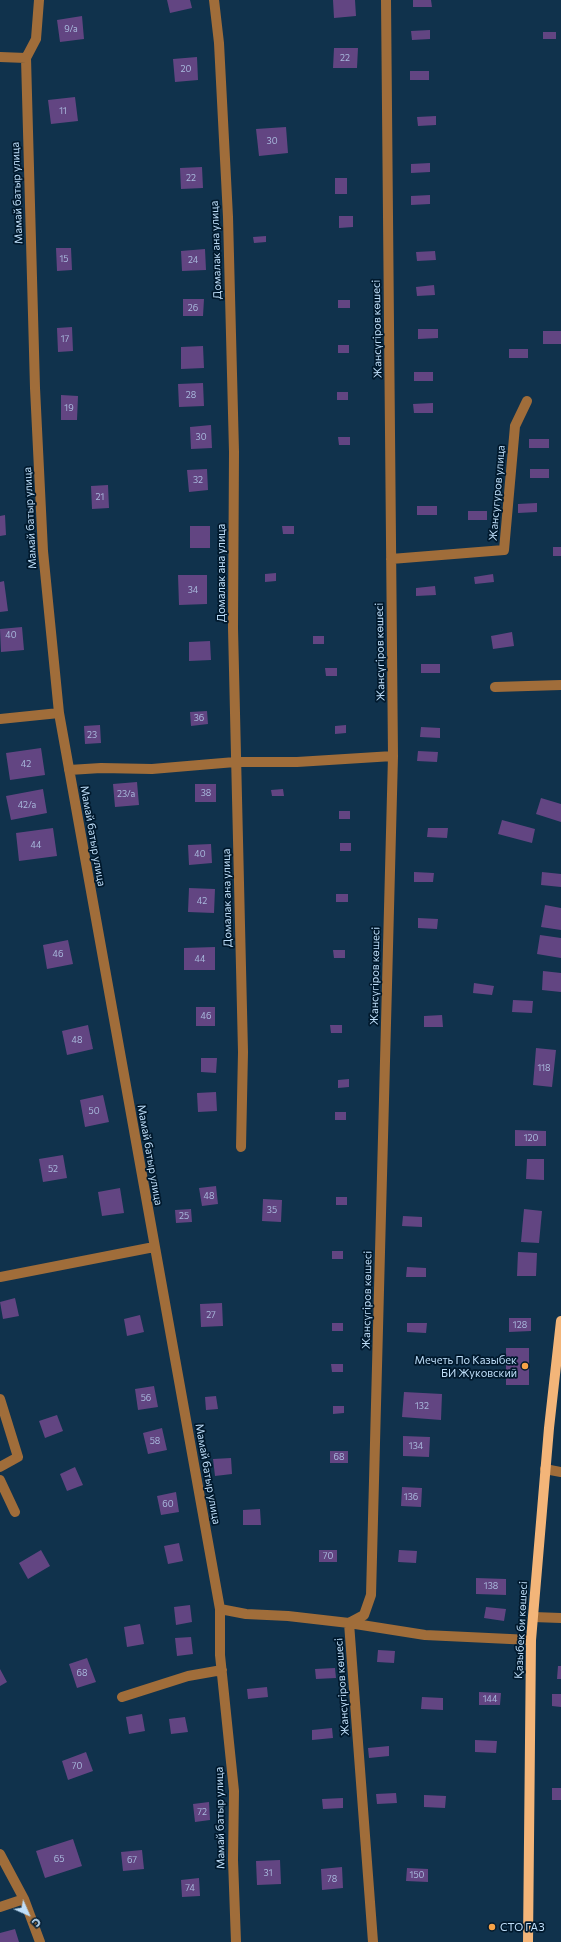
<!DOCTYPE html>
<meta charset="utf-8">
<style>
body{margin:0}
#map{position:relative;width:561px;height:1942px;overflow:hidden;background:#10324c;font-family:Commissioner,sans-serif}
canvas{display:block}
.north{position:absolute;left:8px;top:1894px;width:40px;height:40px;-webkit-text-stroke:3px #00192d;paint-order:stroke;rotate:135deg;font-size:11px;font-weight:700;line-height:16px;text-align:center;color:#bfdffa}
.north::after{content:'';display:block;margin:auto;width:14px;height:18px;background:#bfdffa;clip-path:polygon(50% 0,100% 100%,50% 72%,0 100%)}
</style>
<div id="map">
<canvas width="561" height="1942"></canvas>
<div class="north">С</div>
</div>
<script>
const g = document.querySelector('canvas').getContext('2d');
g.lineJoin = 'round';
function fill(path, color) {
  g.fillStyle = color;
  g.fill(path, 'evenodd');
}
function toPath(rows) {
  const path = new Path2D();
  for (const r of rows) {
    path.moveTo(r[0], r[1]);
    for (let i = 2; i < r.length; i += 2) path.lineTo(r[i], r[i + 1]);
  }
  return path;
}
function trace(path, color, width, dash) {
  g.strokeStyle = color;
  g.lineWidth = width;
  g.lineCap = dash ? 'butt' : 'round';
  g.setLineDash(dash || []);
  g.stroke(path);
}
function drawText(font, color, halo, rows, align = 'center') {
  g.font = font + ' Commissioner,sans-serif';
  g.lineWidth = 3.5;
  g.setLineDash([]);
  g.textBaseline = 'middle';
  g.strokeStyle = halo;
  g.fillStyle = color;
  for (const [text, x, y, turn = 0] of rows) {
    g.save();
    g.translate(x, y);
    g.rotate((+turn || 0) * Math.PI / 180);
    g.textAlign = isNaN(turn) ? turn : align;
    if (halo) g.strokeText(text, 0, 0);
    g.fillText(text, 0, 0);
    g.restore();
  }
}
const building = toPath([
 [167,0,190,0,192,8,170,13],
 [333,0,355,0,356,16,334,18],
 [413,0,431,0,432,7,413,7],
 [82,16,84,39,60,42,57,20],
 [430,30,430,39,412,40,411,31],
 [543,32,556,32,556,39,543,39],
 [334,48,358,48,357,68,333,68],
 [197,57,198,80,175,82,173,59],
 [410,71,429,71,429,80,410,80],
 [75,97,78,121,51,124,48,100],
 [436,116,436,125,418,126,417,117],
 [286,127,288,153,259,156,256,129],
 [430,163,430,172,411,173,411,164],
 [202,167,203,188,181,189,180,168],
 [335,178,347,178,347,194,335,194],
 [430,195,430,204,411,205,411,196],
 [339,216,353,216,353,227,339,228],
 [266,236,266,242,254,243,253,237],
 [56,248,71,248,72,270,57,271],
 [205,249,206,270,182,271,181,251],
 [435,251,436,260,417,261,416,252],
 [434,285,435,295,417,296,416,287],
 [183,299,204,299,203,316,183,316],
 [338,300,350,300,350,308,338,308],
 [72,327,73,351,58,352,57,328],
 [418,329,438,329,438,338,418,339],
 [543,331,561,331,561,344,543,344],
 [338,345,349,345,349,353,338,353],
 [203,346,204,368,181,369,181,347],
 [509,349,528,349,528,358,509,358],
 [414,372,433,372,433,381,414,381],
 [203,383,204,406,179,407,178,384],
 [337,392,348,392,348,400,337,400],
 [61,395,78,396,77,420,61,420],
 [433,403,433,413,414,413,413,404],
 [211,425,212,448,191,449,190,427],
 [338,437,350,437,350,445,339,445],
 [529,439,549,439,549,448,529,448],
 [207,469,208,490,189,492,187,470],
 [530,469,549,469,549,478,530,478],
 [108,485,109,508,92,509,91,486],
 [537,503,537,512,518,513,518,504],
 [417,506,437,506,437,515,417,515],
 [468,511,487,511,487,520,468,520],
 [5,515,6,535,0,536,0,516],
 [190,526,210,526,210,548,190,548],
 [282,526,294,526,294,534,283,534],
 [553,547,561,547,561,556,553,556],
 [276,573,276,581,265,582,265,574],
 [493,574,494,582,475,584,474,577],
 [178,575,207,575,207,604,179,605],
 [4,581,8,611,0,612,0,582],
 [435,586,436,595,416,596,416,588],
 [22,627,24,650,1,652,0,629],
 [512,632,514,646,493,649,491,636],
 [313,636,324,636,324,644,313,644],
 [210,641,211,660,189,661,189,642],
 [421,664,440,664,440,673,421,673],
 [325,668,337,668,337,676,326,676],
 [207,711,208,724,191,726,190,712],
 [100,725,101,743,85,744,84,726],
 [346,725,346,733,335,734,335,726],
 [421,727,440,728,440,738,420,737],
 [41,748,45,775,10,780,6,753],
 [418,751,438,752,437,762,417,761],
 [137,782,139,805,115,807,113,784],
 [195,784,216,784,216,802,195,802],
 [43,789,47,813,11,820,6,796],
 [283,789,284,796,272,796,271,790],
 [541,798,561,804,561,822,536,814],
 [339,811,350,811,350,819,339,819],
 [502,820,535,829,532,843,498,834],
 [53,828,57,856,19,861,16,833],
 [428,828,448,828,447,838,427,837],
 [340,843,351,843,351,851,340,851],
 [211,844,212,863,189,865,188,845],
 [414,872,434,873,433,882,414,882],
 [542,872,561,874,561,887,541,885],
 [189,888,215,889,214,913,188,912],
 [336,894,348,894,348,902,336,902],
 [545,905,561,908,561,930,541,927],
 [418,918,438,919,437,929,418,928],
 [540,935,561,938,561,958,537,954],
 [68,940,73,964,47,969,43,945],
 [215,947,215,970,184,970,184,948],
 [333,950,345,950,345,958,334,958],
 [543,971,561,973,561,992,542,990],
 [474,983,494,986,492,995,473,993],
 [513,1000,533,1001,532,1013,512,1012],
 [196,1007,215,1007,215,1026,196,1026],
 [442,1015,443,1027,424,1027,424,1016],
 [88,1025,93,1049,67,1055,62,1031],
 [330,1025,342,1025,342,1033,331,1033],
 [536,1048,556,1050,552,1087,533,1085],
 [201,1058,217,1058,216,1073,201,1072],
 [349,1079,349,1087,338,1088,338,1080],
 [216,1092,217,1111,198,1112,197,1093],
 [103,1095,109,1122,85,1127,80,1100],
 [335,1112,346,1112,346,1120,335,1120],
 [515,1130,546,1131,546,1146,515,1146],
 [63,1155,67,1178,43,1182,39,1159],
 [527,1159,544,1159,544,1180,526,1179],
 [216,1186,218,1204,202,1206,199,1188],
 [120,1188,124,1213,102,1216,98,1192],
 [336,1197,347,1197,347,1205,336,1205],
 [263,1199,282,1200,281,1222,262,1221],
 [191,1209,192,1222,176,1223,175,1210],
 [524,1209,542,1211,539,1243,521,1242],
 [403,1216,422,1217,422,1227,402,1226],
 [332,1251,343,1251,343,1259,332,1259],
 [518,1252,537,1253,536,1276,517,1276],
 [407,1267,426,1268,426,1277,406,1277],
 [15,1298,19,1316,3,1319,0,1302],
 [222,1303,223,1326,201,1327,200,1304],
 [140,1315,144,1332,127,1336,124,1319],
 [509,1318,531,1318,531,1331,509,1332],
 [332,1323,343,1323,343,1331,332,1331],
 [407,1323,427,1323,426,1333,407,1332],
 [506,1348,529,1348,529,1385,506,1385],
 [331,1364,343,1364,343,1372,332,1372],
 [154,1386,158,1407,138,1410,135,1389],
 [404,1392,442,1394,441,1420,402,1417],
 [216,1396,218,1409,206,1410,205,1397],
 [333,1406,344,1406,344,1413,333,1414],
 [57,1415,63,1431,45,1438,39,1421],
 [162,1428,167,1450,148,1454,143,1433],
 [403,1436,430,1437,429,1457,403,1456],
 [330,1451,348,1451,348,1463,330,1463],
 [231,1458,232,1474,215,1476,213,1459],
 [75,1467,83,1485,67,1491,60,1474],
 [402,1487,422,1488,421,1507,401,1506],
 [176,1492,179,1512,161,1515,157,1496],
 [260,1509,261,1525,243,1525,243,1510],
 [179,1543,183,1561,168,1564,164,1546],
 [41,1550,50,1566,28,1579,19,1563],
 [319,1550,337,1550,337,1562,319,1562],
 [399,1550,417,1551,416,1563,398,1562],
 [476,1578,506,1579,506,1595,476,1594],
 [190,1605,192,1622,176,1625,174,1607],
 [486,1607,506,1609,504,1621,484,1618],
 [140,1624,144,1644,127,1647,124,1627],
 [191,1637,193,1654,177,1656,175,1638],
 [378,1650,395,1651,394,1663,377,1662],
 [87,1658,96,1682,77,1688,69,1664],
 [558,1666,561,1666,561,1679,557,1679],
 [335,1668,336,1678,316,1679,315,1669],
 [0,1669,7,1682,0,1686],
 [267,1687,268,1697,248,1699,247,1689],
 [479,1692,501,1693,500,1705,479,1705],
 [552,1694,561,1694,561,1707,552,1706],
 [422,1697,443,1698,443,1710,421,1709],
 [142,1714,145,1731,129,1734,126,1717],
 [185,1717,188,1732,171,1734,169,1719],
 [332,1728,333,1738,312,1740,312,1730],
 [475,1740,497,1741,496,1753,475,1752],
 [389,1746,389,1756,369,1758,368,1748],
 [86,1752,93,1771,68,1780,62,1761],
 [552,1788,561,1788,561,1800,552,1800],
 [396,1793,397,1803,377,1804,376,1794],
 [424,1795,446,1796,445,1808,424,1807],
 [343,1798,343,1808,323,1809,322,1799],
 [209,1802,210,1820,195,1822,193,1804],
 [73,1839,82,1866,45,1878,36,1851],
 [142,1850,144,1869,123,1871,121,1852],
 [280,1860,281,1884,257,1885,256,1861],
 [342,1867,343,1888,322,1890,321,1869],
 [407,1868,428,1869,428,1882,406,1881],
 [199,1878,200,1896,182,1897,181,1880],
 [15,1929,19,1942,0,1942,0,1933]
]);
const minor = toPath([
 [39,0,36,39,26,58,35,388,43,551,59,713,220,1609,220,1655,234,1791,233,1860,236,1942],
 [214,0,219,43,228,217,234,452,233,628,243,1052,241,1147],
 [0,57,26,58],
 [391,559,504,550,515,426,527,401],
 [495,687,561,685],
 [0,719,59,713],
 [69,770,101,768,152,769,235,762,297,762,393,756],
 [0,1277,154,1247],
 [0,1399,18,1457,0,1467],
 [545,1469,561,1472],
 [0,1480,15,1512],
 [220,1609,246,1614,288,1616,349,1623,425,1635,531,1640],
 [533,1617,561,1618],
 [122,1697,188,1676,222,1670],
 [0,1854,24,1899,40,1942],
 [0,1907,24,1899],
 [373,1942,349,1623,364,1615,371,1595,393,756,386,0]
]);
const major = toPath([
 [528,1942,531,1640,549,1428,561,1321]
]);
const markers = [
 [525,1366,4,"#f6a247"],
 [492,1927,4,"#f6a247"]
];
const numberNames = [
 ["9/а",71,29],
 ["22",345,58],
 ["20",186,69],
 ["11",63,111],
 ["30",272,141],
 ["22",191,178],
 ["15",64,259],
 ["24",193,260],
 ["26",193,308],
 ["17",65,339],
 ["28",191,395],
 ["19",69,408],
 ["30",201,437],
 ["32",198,480],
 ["21",100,497],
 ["34",193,590],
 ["40",11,635],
 ["36",199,718],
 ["23",92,735],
 ["42",26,764],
 ["38",206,793],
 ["23/а",126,794],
 ["42/а",27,805],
 ["44",36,845],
 ["40",200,854],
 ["42",202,901],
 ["46",58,954],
 ["44",200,959],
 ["46",206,1016],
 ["48",77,1040],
 ["118",544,1068],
 ["50",94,1111],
 ["120",531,1138],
 ["52",53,1169],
 ["48",209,1196],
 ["35",272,1210],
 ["25",184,1216],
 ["27",211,1315],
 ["128",520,1325],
 ["56",146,1398],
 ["132",422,1406],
 ["58",155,1441],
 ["134",416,1446],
 ["68",339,1457],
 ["136",411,1497],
 ["60",168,1504],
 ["70",328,1556],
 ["138",491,1586],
 ["68",82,1673],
 ["144",490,1699],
 ["70",77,1766],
 ["72",202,1812],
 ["65",59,1859],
 ["67",132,1860],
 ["31",268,1873],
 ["150",417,1875],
 ["78",332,1879],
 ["74",190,1888]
];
const streetNames = [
 ["Мамай батыр улица",17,193,-92],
 ["Домалак ана улица",216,250,-92],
 ["Жансүгіров көшесі",377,329,-91],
 ["Жансугуров улица",497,493,-85],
 ["Мамай батыр улица",30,518,-93],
 ["Домалак ана улица",221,573,-90],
 ["Жансүгіров көшесі",380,652,-91],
 ["Мамай батыр улица",93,836,80],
 ["Домалак ана улица",227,898,-91],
 ["Жансүгіров көшесі",375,976,-89],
 ["Мамай батыр улица",150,1155,80],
 ["Жансүгіров көшесі",367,1300,-89],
 ["Мамай батыр улица",208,1474,80],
 ["Қазыбек би көшесі",521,1630,-87],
 ["Жансүгіров көшесі",342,1687,-94],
 ["Мамай батыр улица",220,1818,-91]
];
const poiNames = [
 ["Мечеть По Казыбек",517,1360],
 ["БИ Жуковский",517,1373],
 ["СТО ГАЗ",500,1927,"left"]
];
fill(building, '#624582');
trace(minor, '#a06d3a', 10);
trace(major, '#f3b579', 10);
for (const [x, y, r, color] of markers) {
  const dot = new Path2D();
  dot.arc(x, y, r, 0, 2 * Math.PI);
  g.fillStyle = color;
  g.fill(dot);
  trace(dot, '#00192d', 1.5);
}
drawText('9px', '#a8b8dc', null, numberNames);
drawText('11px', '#bfdffa', '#00192d', streetNames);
drawText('11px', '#bfdffa', '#00192d', poiNames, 'right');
</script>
